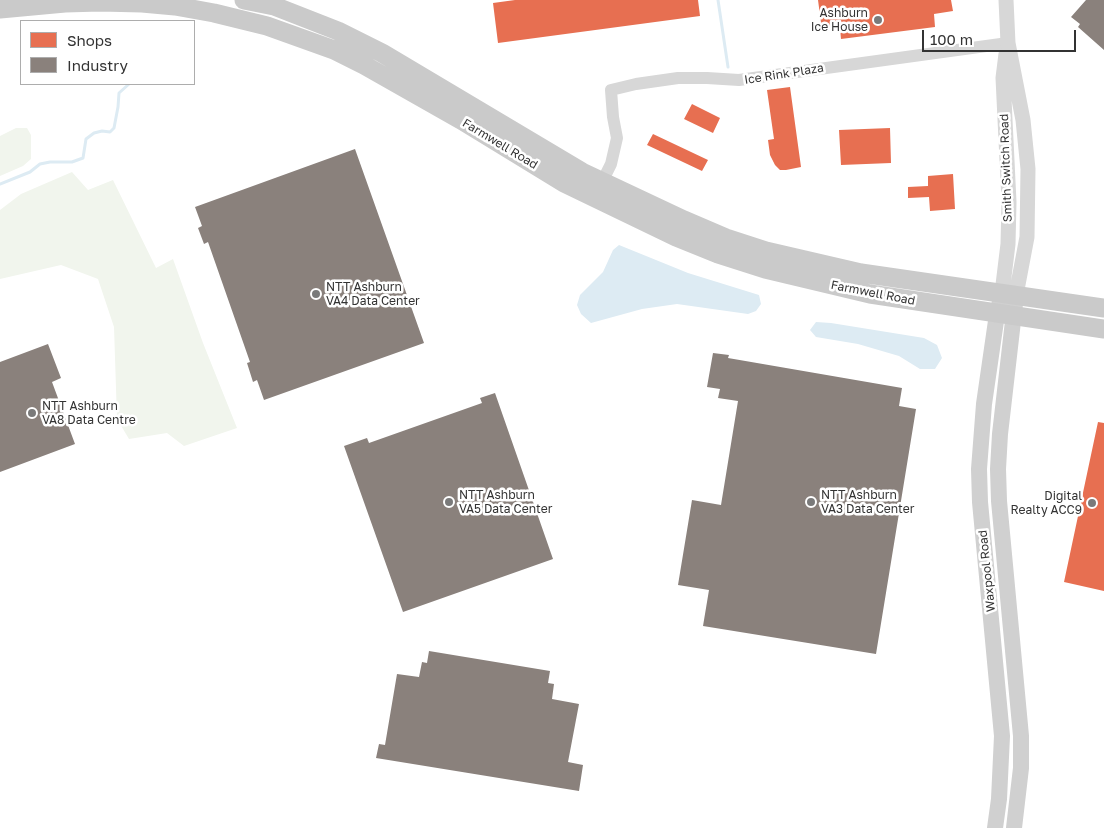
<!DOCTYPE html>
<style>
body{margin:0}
#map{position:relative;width:1104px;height:828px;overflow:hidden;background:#fff;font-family:"Golos Text",sans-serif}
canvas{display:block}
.legend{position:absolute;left:20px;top:20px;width:175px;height:65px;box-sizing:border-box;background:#fff;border:1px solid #adadad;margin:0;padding:6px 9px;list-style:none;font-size:15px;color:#333}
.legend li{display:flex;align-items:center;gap:10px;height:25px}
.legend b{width:25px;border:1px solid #adadad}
.scale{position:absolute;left:922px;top:30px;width:154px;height:22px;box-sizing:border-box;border:2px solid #333;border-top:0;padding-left:6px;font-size:15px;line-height:18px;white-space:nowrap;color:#333;-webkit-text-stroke:4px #fff;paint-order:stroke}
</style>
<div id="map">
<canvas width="1104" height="828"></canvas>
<ul class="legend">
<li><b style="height:14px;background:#e76f51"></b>Shops</li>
<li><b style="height:14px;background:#8a817c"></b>Industry</li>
</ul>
<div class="scale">100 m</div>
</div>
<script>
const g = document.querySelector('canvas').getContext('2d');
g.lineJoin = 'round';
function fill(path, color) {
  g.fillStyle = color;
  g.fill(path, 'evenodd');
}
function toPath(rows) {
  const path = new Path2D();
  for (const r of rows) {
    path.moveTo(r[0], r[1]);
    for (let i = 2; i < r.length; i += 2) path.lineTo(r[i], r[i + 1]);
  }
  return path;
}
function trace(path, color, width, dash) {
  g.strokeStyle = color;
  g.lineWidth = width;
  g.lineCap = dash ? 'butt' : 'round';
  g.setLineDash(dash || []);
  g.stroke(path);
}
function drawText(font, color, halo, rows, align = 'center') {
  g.font = font + ' "Golos Text",sans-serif';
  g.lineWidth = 5;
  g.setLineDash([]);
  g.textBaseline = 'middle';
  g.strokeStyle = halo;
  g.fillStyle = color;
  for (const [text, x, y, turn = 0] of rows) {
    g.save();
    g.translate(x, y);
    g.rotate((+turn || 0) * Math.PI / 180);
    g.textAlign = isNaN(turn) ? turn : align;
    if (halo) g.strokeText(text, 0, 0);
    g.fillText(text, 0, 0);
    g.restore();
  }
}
const green = toPath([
 [16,128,27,128,31,135,31,159,23,166,0,176,0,136],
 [72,172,88,190,113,180,156,268,173,259,203,343,237,428,184,446,167,433,129,439,117,419,114,327,98,279,61,265,0,279,0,210,21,194]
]);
const water = toPath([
 [619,245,688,273,759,295,761,304,756,311,748,314,677,304,642,309,591,323,581,314,577,305,580,295,603,272,613,250],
 [816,322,831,323,924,338,937,345,942,358,935,369,920,369,899,356,858,344,816,337,810,330]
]);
const shops = toPath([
 [515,0,698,0,700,16,498,43,493,3],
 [818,0,951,0,953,11,934,14,935,27,841,39,840,28,822,30],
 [790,87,801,167,786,170,780,170,775,165,770,155,768,140,774,139,767,90],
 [692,104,720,118,713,133,684,119],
 [890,128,891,163,841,165,839,130],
 [653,134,708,160,702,171,647,145],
 [953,174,955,209,930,211,929,197,908,198,908,187,928,186,928,176],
 [1098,422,1104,423,1104,591,1064,582]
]);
const industry = toPath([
 [1086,0,1104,0,1104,50,1078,27,1080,24,1071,17],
 [355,149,424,343,264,400,257,380,253,382,247,363,250,362,208,242,204,244,198,228,202,226,195,207],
 [48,344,61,378,52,382,75,444,0,472,0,362],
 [713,353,729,355,728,358,902,388,899,406,916,409,876,654,703,626,709,590,678,585,692,500,721,505,738,401,718,398,720,389,707,387],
 [495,393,553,559,403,612,344,446,367,438,369,443,482,403,480,398],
 [429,651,550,671,548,683,554,684,552,699,579,704,568,762,583,765,579,791,376,758,379,744,385,745,397,674,419,677,422,662,427,663]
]);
const stream = toPath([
 [718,0,728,67],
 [0,184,30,172,40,164,50,162,72,162,83,158,86,139,94,133,102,131,110,132,114,128,118,107,119,93,129,84]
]);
const minor = toPath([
 [599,188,611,164,617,138,613,117,611,90,636,84,678,78,707,78,739,80,1008,43]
]);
const tertiary = toPath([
 [1006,0,1008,43,1023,120,1028,169,1027,237,1016,295],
 [1002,293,1008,244,1009,202,1003,78,1006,54]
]);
const secondary = toPath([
 [995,828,999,799,1002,736,980,502,979,469,984,404,997,314,1002,293],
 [1014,828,1021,768,1021,736,999,501,998,469,1000,434,1016,295]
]);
const primary = toPath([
 [244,0,274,6,338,31,382,53,582,172,684,220,726,238,766,251,861,273,1104,308],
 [0,9,65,3,100,2,142,3,175,6,214,13,267,26,334,50,364,65,461,120,564,183,676,237,718,254,765,269,870,294,1104,329]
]);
const markers = [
 [878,20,5,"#7a7a7a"],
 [316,294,5,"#7a7a7a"],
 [32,413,5,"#7a7a7a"],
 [449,502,5,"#7a7a7a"],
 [811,502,5,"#7a7a7a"],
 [1092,503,5,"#7a7a7a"]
];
const poiNames = [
 ["Ashburn",868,13,"right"],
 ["Ice House",868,27,"right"],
 ["NTT Ashburn",326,287],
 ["VA4 Data Center",326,301],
 ["NTT Ashburn",42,406],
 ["VA8 Data Centre",42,420],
 ["NTT Ashburn",459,495],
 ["VA5 Data Center",459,509],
 ["NTT Ashburn",821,495],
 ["VA3 Data Center",821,509],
 ["Digital",1082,496,"right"],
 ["Realty ACC9",1082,510,"right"]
];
const streetNames = [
 ["Ice Rink Plaza",784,74,-9],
 ["Farmwell Road",500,144,31],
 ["Smith Switch Road",1006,168,-92],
 ["Farmwell Road",873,293,11],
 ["Waxpool Road",987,571,-96]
];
fill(green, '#f1f5ed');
fill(water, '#ddebf3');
fill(shops, '#e76f51');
fill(industry, '#8a817c');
trace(stream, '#ddebf3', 3);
trace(minor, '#d7d7d7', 12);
trace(tertiary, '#d7d7d7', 15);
trace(secondary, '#d0d0d0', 16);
trace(primary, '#cacaca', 19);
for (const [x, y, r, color] of markers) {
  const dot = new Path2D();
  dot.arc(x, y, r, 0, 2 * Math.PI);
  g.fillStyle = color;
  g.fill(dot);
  trace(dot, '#fff', 2);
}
drawText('12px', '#333', '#fff', poiNames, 'left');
drawText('12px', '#333', '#fff', streetNames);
</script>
